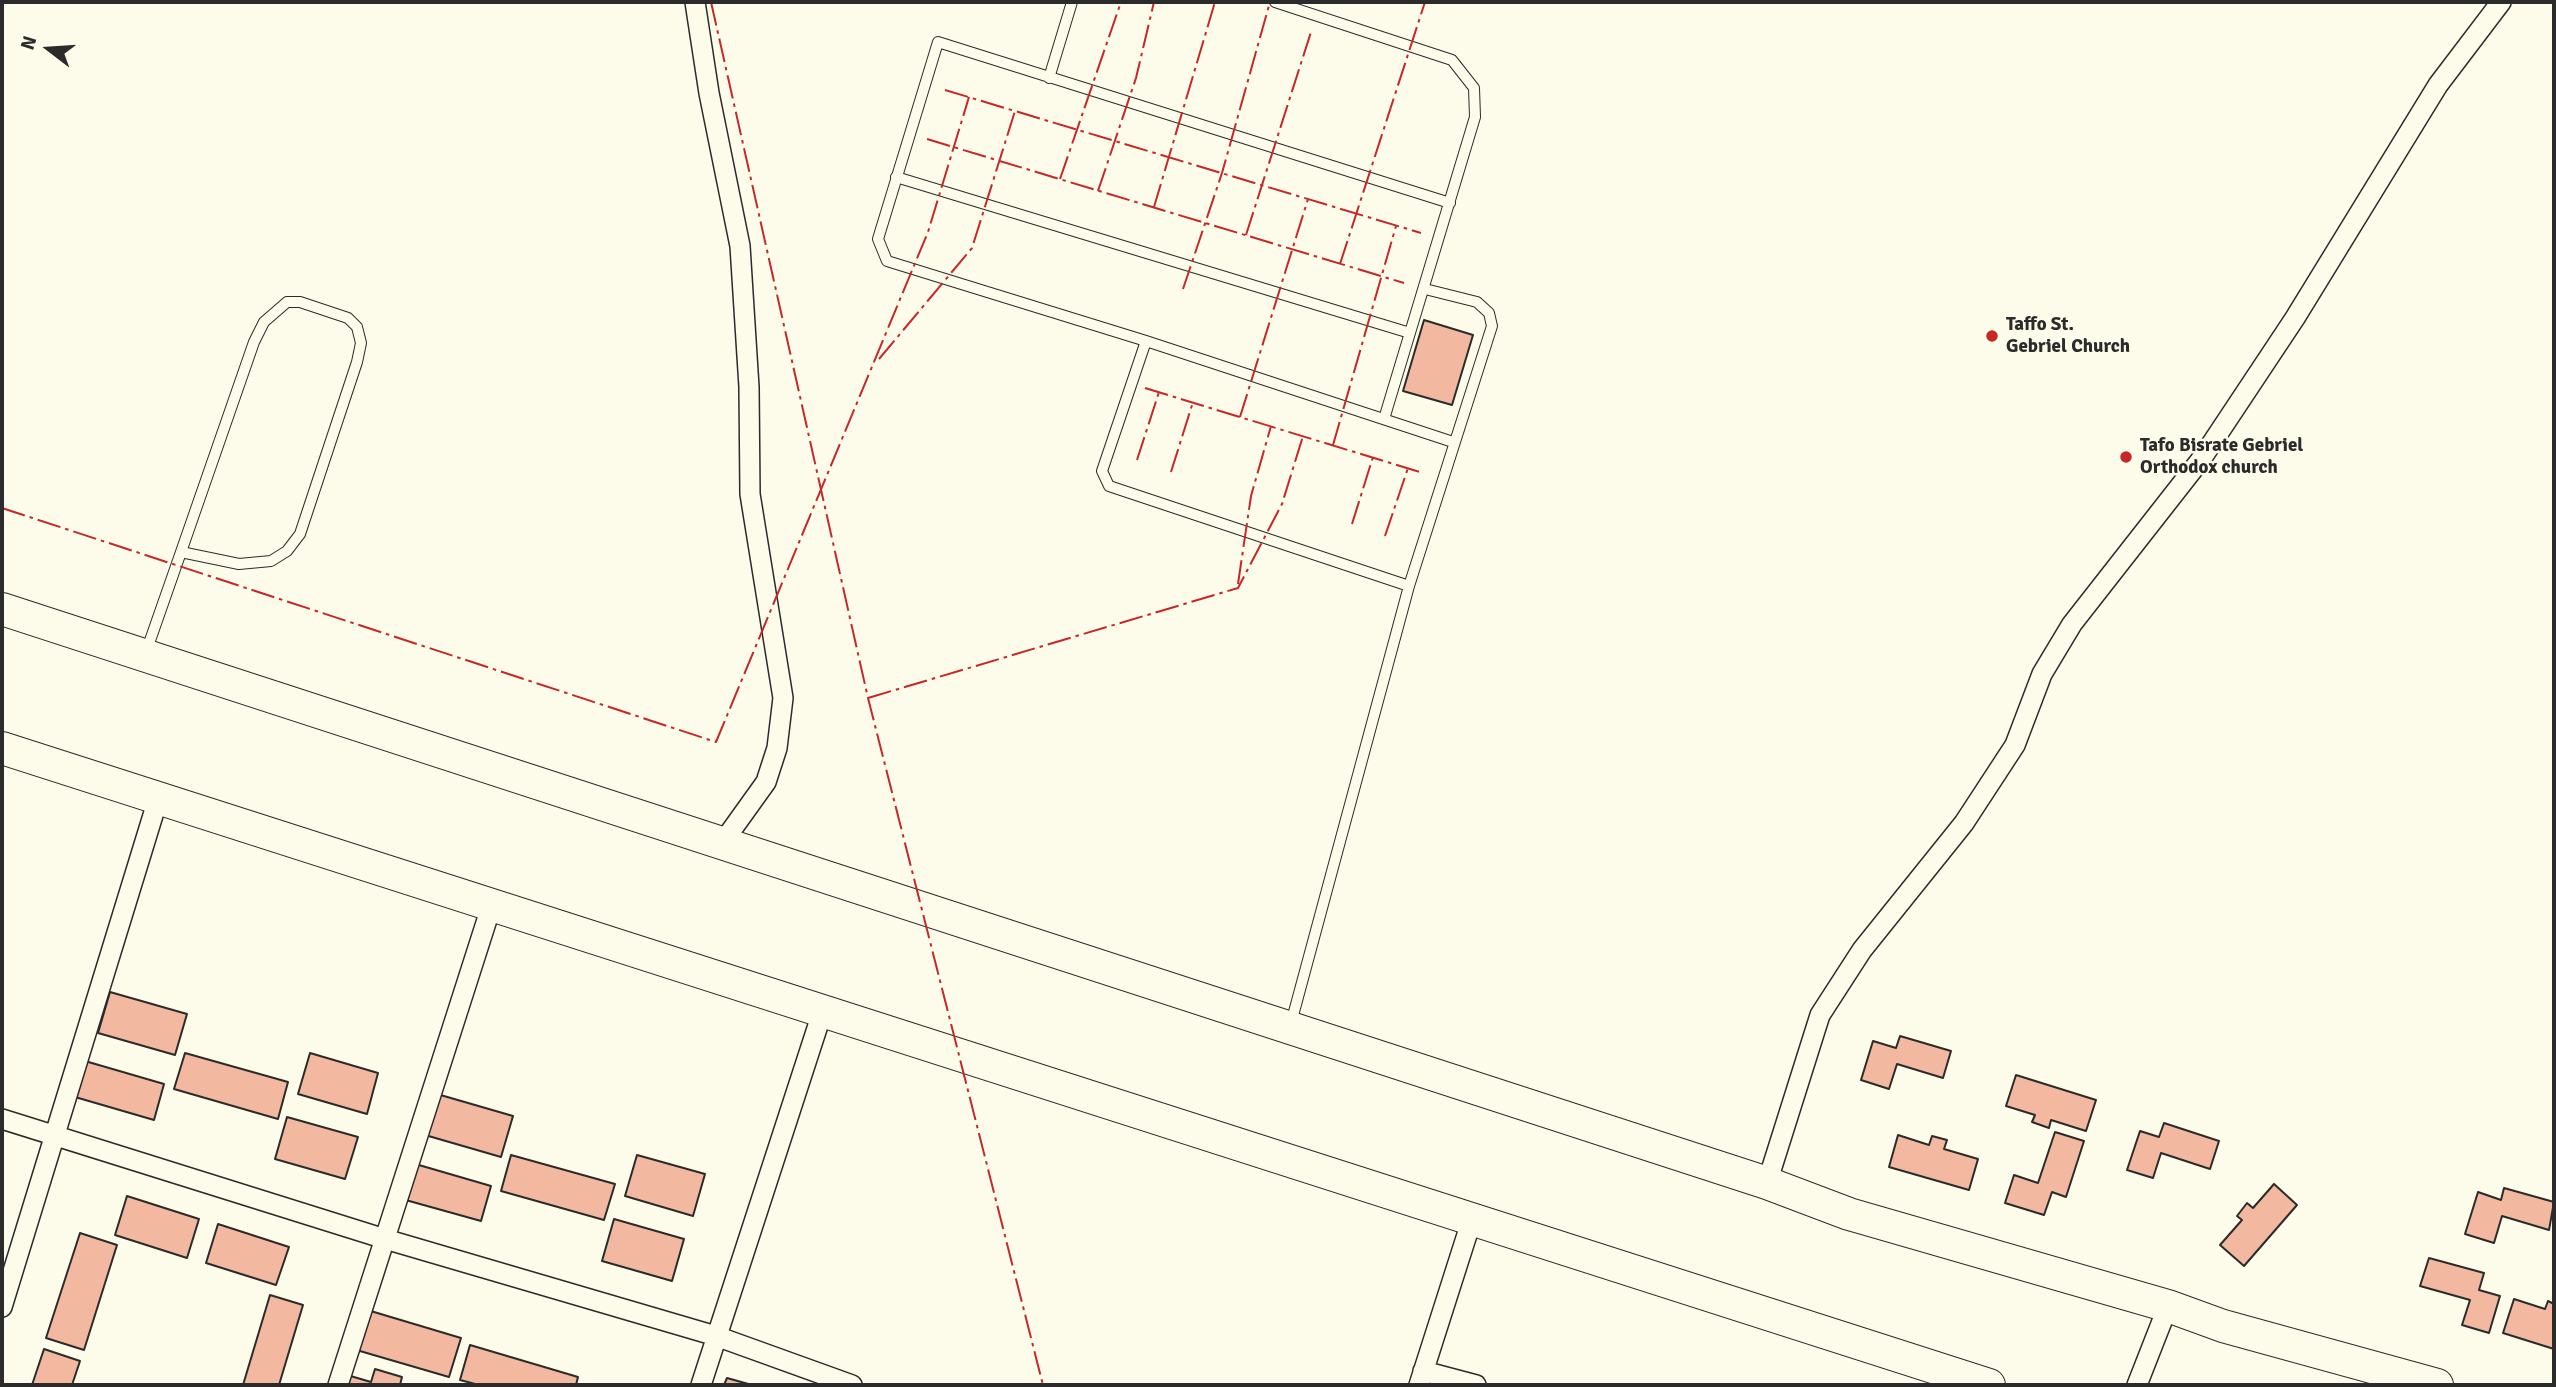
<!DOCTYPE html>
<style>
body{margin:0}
#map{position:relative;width:2556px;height:1387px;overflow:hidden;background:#fdfbea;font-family:Signika,sans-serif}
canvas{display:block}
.frame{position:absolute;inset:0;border:4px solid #2b2b2b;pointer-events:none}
.north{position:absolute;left:14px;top:14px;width:70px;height:70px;-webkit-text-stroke:5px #fdfbea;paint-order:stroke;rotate:287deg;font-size:19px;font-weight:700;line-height:28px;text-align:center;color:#2b2b2b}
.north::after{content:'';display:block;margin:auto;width:24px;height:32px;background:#2b2b2b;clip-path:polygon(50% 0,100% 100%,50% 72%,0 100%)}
</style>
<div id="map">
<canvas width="2556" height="1387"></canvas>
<div class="frame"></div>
<div class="north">N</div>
</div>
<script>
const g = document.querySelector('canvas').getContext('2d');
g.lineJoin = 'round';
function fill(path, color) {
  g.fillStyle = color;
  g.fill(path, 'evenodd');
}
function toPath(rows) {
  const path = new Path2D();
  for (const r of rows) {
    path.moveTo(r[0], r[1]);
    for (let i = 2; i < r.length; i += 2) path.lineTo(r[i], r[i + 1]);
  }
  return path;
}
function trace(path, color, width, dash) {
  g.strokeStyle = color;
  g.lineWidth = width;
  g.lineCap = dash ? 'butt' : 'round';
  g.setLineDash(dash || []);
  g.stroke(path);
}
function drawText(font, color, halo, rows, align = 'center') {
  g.font = font + ' Signika,sans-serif';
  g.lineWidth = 5;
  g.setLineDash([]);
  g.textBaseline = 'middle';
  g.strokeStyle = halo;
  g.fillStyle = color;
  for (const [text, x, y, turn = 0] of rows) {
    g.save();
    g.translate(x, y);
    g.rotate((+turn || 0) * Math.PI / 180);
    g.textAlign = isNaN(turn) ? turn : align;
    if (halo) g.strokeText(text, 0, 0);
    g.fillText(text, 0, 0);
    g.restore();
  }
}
const building = toPath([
 [1424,320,1473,335,1452,405,1403,391,1424,320],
 [110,992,187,1014,175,1055,98,1033,110,992],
 [1900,1036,1951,1051,1943,1078,1897,1064,1889,1089,1861,1080,1873,1041,1896,1048,1900,1036],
 [185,1053,288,1082,278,1119,174,1089,185,1053],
 [310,1053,378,1073,367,1114,298,1094,310,1053],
 [85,1061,164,1084,154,1120,75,1097,85,1061],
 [2016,1075,2096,1100,2086,1131,2051,1120,2049,1128,2032,1122,2035,1115,2006,1106,2016,1075],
 [437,1094,513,1116,501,1157,425,1135,437,1094],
 [287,1117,358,1137,345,1179,275,1159,287,1117],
 [2164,1123,2219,1141,2210,1169,2161,1153,2153,1178,2127,1170,2140,1131,2159,1137,2164,1123],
 [2055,1132,2084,1141,2066,1197,2052,1192,2044,1215,2005,1203,2014,1175,2038,1183,2055,1132],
 [1898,1135,1929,1145,1932,1136,1947,1140,1944,1149,1978,1159,1969,1190,1889,1167,1898,1135],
 [511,1155,615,1184,604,1220,501,1191,511,1155],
 [637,1155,705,1174,693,1216,625,1196,637,1155],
 [412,1163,491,1186,481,1221,402,1199,412,1163],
 [2274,1184,2297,1205,2244,1266,2220,1245,2242,1220,2237,1216,2247,1203,2253,1208,2274,1184],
 [2504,1188,2554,1202,2549,1230,2502,1216,2494,1243,2465,1234,2478,1192,2501,1200,2504,1188],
 [127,1196,199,1219,187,1258,115,1235,127,1196],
 [614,1219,684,1239,672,1281,602,1261,614,1219],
 [218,1224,289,1247,276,1285,206,1263,218,1224],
 [80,1233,117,1245,84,1350,46,1338,80,1233],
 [2429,1258,2484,1273,2479,1290,2500,1296,2489,1333,2462,1325,2470,1300,2420,1286,2429,1258],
 [270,1295,303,1305,279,1385,243,1385,270,1295],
 [2514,1299,2545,1309,2548,1301,2554,1304,2554,1349,2503,1333,2514,1299],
 [364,1309,461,1338,449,1377,353,1349,364,1309],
 [470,1345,578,1377,576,1385,479,1385,460,1380,470,1345],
 [44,1349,80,1361,72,1385,32,1385,44,1349],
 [375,1369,402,1377,400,1385,344,1385,347,1375,371,1382,375,1369],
 [727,1378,752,1385,724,1385,727,1378]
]);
const service = toPath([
 [1275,2,1452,60,1474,88,1475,117,1384,419],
 [1049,78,1072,2],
 [896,177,1410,333],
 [1450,203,938,42,878,239,887,261,1146,341,1453,442],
 [1146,341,1102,471,1109,486,1409,586],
 [146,652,181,552,254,342,264,322,287,302,300,302,348,318,357,327,361,343,357,362,300,534,287,551,271,561,239,564,181,552],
 [1291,1023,1409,586,1492,326,1489,313,1477,302,1425,289]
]);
const minor = toPath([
 [695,2,709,93,740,246,749,387,750,494,783,698,777,748,766,782,723,842],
 [2,1119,385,1239,716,1336,852,1385],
 [1767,1183,1820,1015,1862,950,1964,823,2015,745,2042,674,2072,624,2202,458,2295,318,2438,85,2501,2],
 [2,1307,158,799],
 [1423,1371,1476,1385],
 [338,1385,492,904],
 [701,1385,822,1013],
 [1419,1385,1472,1219],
 [2137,1385,2168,1306]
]);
const trunk = toPath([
 [2,609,1767,1183,1849,1214,2168,1306,2223,1326,2437,1385],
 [2,748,1989,1385]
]);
const power = toPath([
 [711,2,868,698,1043,1385],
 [945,90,1421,233],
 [927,139,1404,283],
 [1060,179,1121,2],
 [1098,191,1136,78,1154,2],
 [1154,207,1215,2],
 [1246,235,1311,32],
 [1340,264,1425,2],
 [1183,289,1222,173,1270,2],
 [879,359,972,248,1015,111],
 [1145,388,1423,473],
 [1240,417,1308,199],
 [1333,445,1396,226],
 [1137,460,1159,392],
 [1171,472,1193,402],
 [2,508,716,742,928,232,969,97],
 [1352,524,1373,457],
 [1385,536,1408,468],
 [1238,584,1251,496,1271,426],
 [868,698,1238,588,1282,504,1303,436]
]);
const markers = [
 [1992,336,7,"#c62828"],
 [2126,457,7,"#c62828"]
];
const poiNames = [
 ["Taffo St.",2006,325],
 ["Gebriel Church",2006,347],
 ["Tafo Bisrate Gebriel",2140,446],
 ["Orthodox church",2140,468]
];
fill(building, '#f2b8a0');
trace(building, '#2b2b2b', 2);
trace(service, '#2b2b2b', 12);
trace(minor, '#2b2b2b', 22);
trace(trunk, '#2b2b2b', 34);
trace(service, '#fdfbea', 10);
trace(minor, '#fdfbea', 19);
trace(trunk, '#fdfbea', 32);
trace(power, '#c62828', 2, [24, 5, 3.5, 5]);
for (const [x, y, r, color] of markers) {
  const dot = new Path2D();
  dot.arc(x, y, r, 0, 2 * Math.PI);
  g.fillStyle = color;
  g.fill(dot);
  trace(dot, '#fdfbea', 2.5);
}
drawText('bold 19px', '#2b2b2b', '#fdfbea', poiNames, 'left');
</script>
